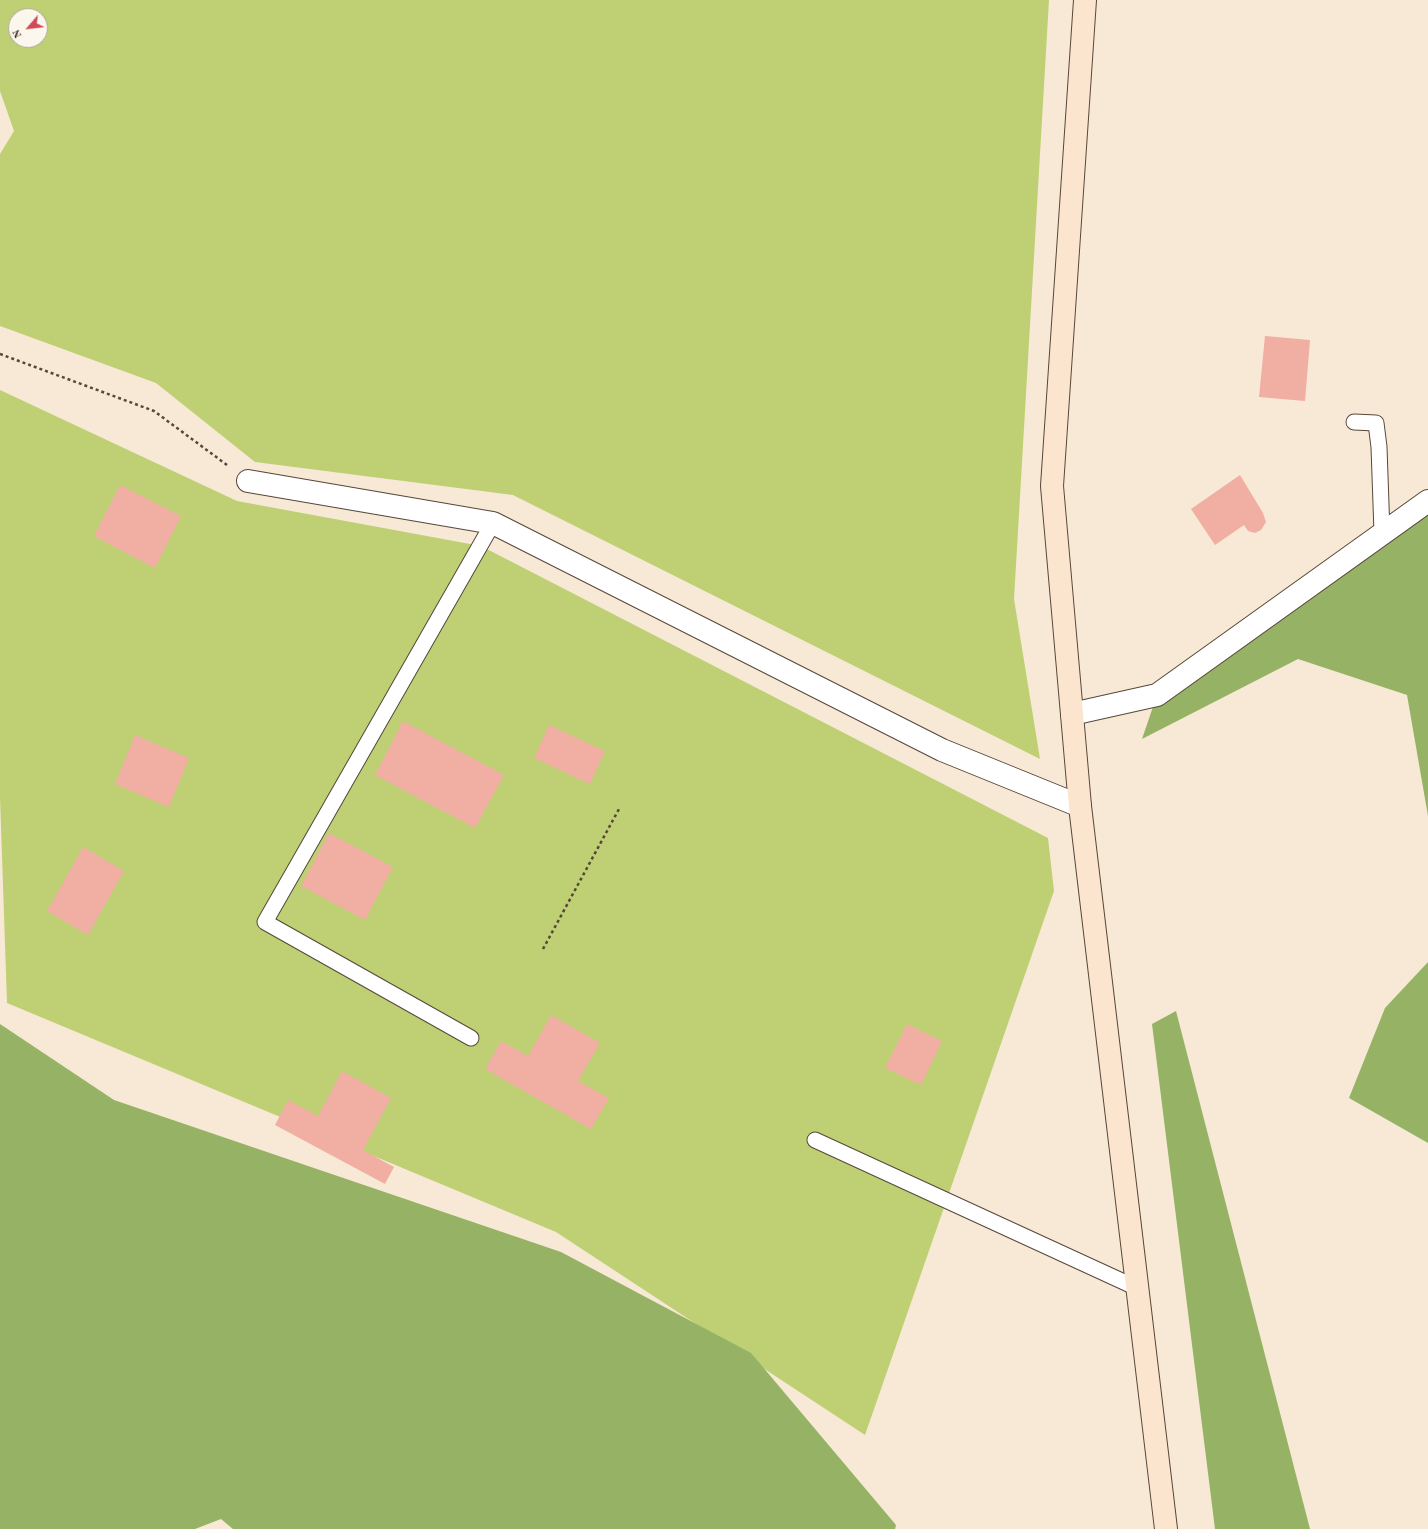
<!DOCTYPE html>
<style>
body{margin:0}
#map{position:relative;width:1428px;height:1529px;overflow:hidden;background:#f7e9d5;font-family:"Old Standard TT",serif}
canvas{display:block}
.north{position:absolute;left:8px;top:8px;width:40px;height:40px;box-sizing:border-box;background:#fbf7ec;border:1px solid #aea59a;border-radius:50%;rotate:242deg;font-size:11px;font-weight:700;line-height:16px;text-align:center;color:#3b2a1e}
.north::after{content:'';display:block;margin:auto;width:14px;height:18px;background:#d1495b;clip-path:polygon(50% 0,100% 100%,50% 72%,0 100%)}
</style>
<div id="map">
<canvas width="1428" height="1529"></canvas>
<div class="north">N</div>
</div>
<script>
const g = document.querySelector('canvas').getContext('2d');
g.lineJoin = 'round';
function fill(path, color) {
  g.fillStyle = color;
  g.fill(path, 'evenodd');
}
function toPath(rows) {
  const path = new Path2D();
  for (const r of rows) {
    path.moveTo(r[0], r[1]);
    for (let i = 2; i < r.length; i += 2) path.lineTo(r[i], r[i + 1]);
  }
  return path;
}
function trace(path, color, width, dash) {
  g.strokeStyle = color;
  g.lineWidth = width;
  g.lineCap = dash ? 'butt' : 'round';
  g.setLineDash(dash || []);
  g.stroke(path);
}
const green = toPath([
 [0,0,1049,0,1014,599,1040,759,513,495,255,462,156,383,0,326,0,154,14,131,0,91],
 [16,16,40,16,40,40,16,40],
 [0,390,237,501,481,546,1048,838,1054,891,865,1435,556,1232,7,1003,0,797]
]);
const forest = toPath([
 [1428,495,1428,816,1407,695,1298,659,1142,739,1157,695],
 [1428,962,1428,1143,1349,1098,1385,1008],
 [1176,1011,1310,1529,1215,1529,1152,1024],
 [0,1024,114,1100,561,1252,751,1353,896,1525,895,1529,233,1529,221,1519,195,1529,0,1529]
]);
const building = toPath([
 [1265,336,1310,340,1305,401,1259,397],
 [1240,475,1263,513,1266,522,1261,530,1255,533,1248,531,1244,525,1215,545,1191,509],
 [120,485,181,516,155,568,94,536],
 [403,721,504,775,475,828,375,775],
 [549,725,605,751,590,784,534,758],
 [135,735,189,758,169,807,115,784],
 [329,833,393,867,365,920,301,886],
 [83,847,124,871,88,935,47,911],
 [551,1015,600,1043,578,1081,609,1098,591,1129,485,1069,501,1041,528,1056],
 [907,1024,942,1041,921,1085,885,1068],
 [342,1071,391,1098,363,1150,394,1167,385,1184,275,1125,288,1100,318,1116]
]);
const path = toPath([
 [0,354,154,411,227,465],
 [543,949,619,809]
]);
const lane = toPath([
 [1354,422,1376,423,1379,447,1382,533],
 [471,1038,265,922,493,523],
 [815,1140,1137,1288]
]);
const street = toPath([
 [248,481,493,523,942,750,1080,806],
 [1072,714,1157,695,1428,501]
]);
const secondary = toPath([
 [1085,0,1052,486,1080,806,1166,1529]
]);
fill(green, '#bed073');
fill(forest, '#96b265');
fill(building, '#f1aea3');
trace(lane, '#574739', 17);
trace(street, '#574739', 24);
trace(secondary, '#574739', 24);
trace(path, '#574739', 2.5, [3, 3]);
trace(lane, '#fff', 15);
trace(street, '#fff', 22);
trace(secondary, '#fce5cf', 22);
</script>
